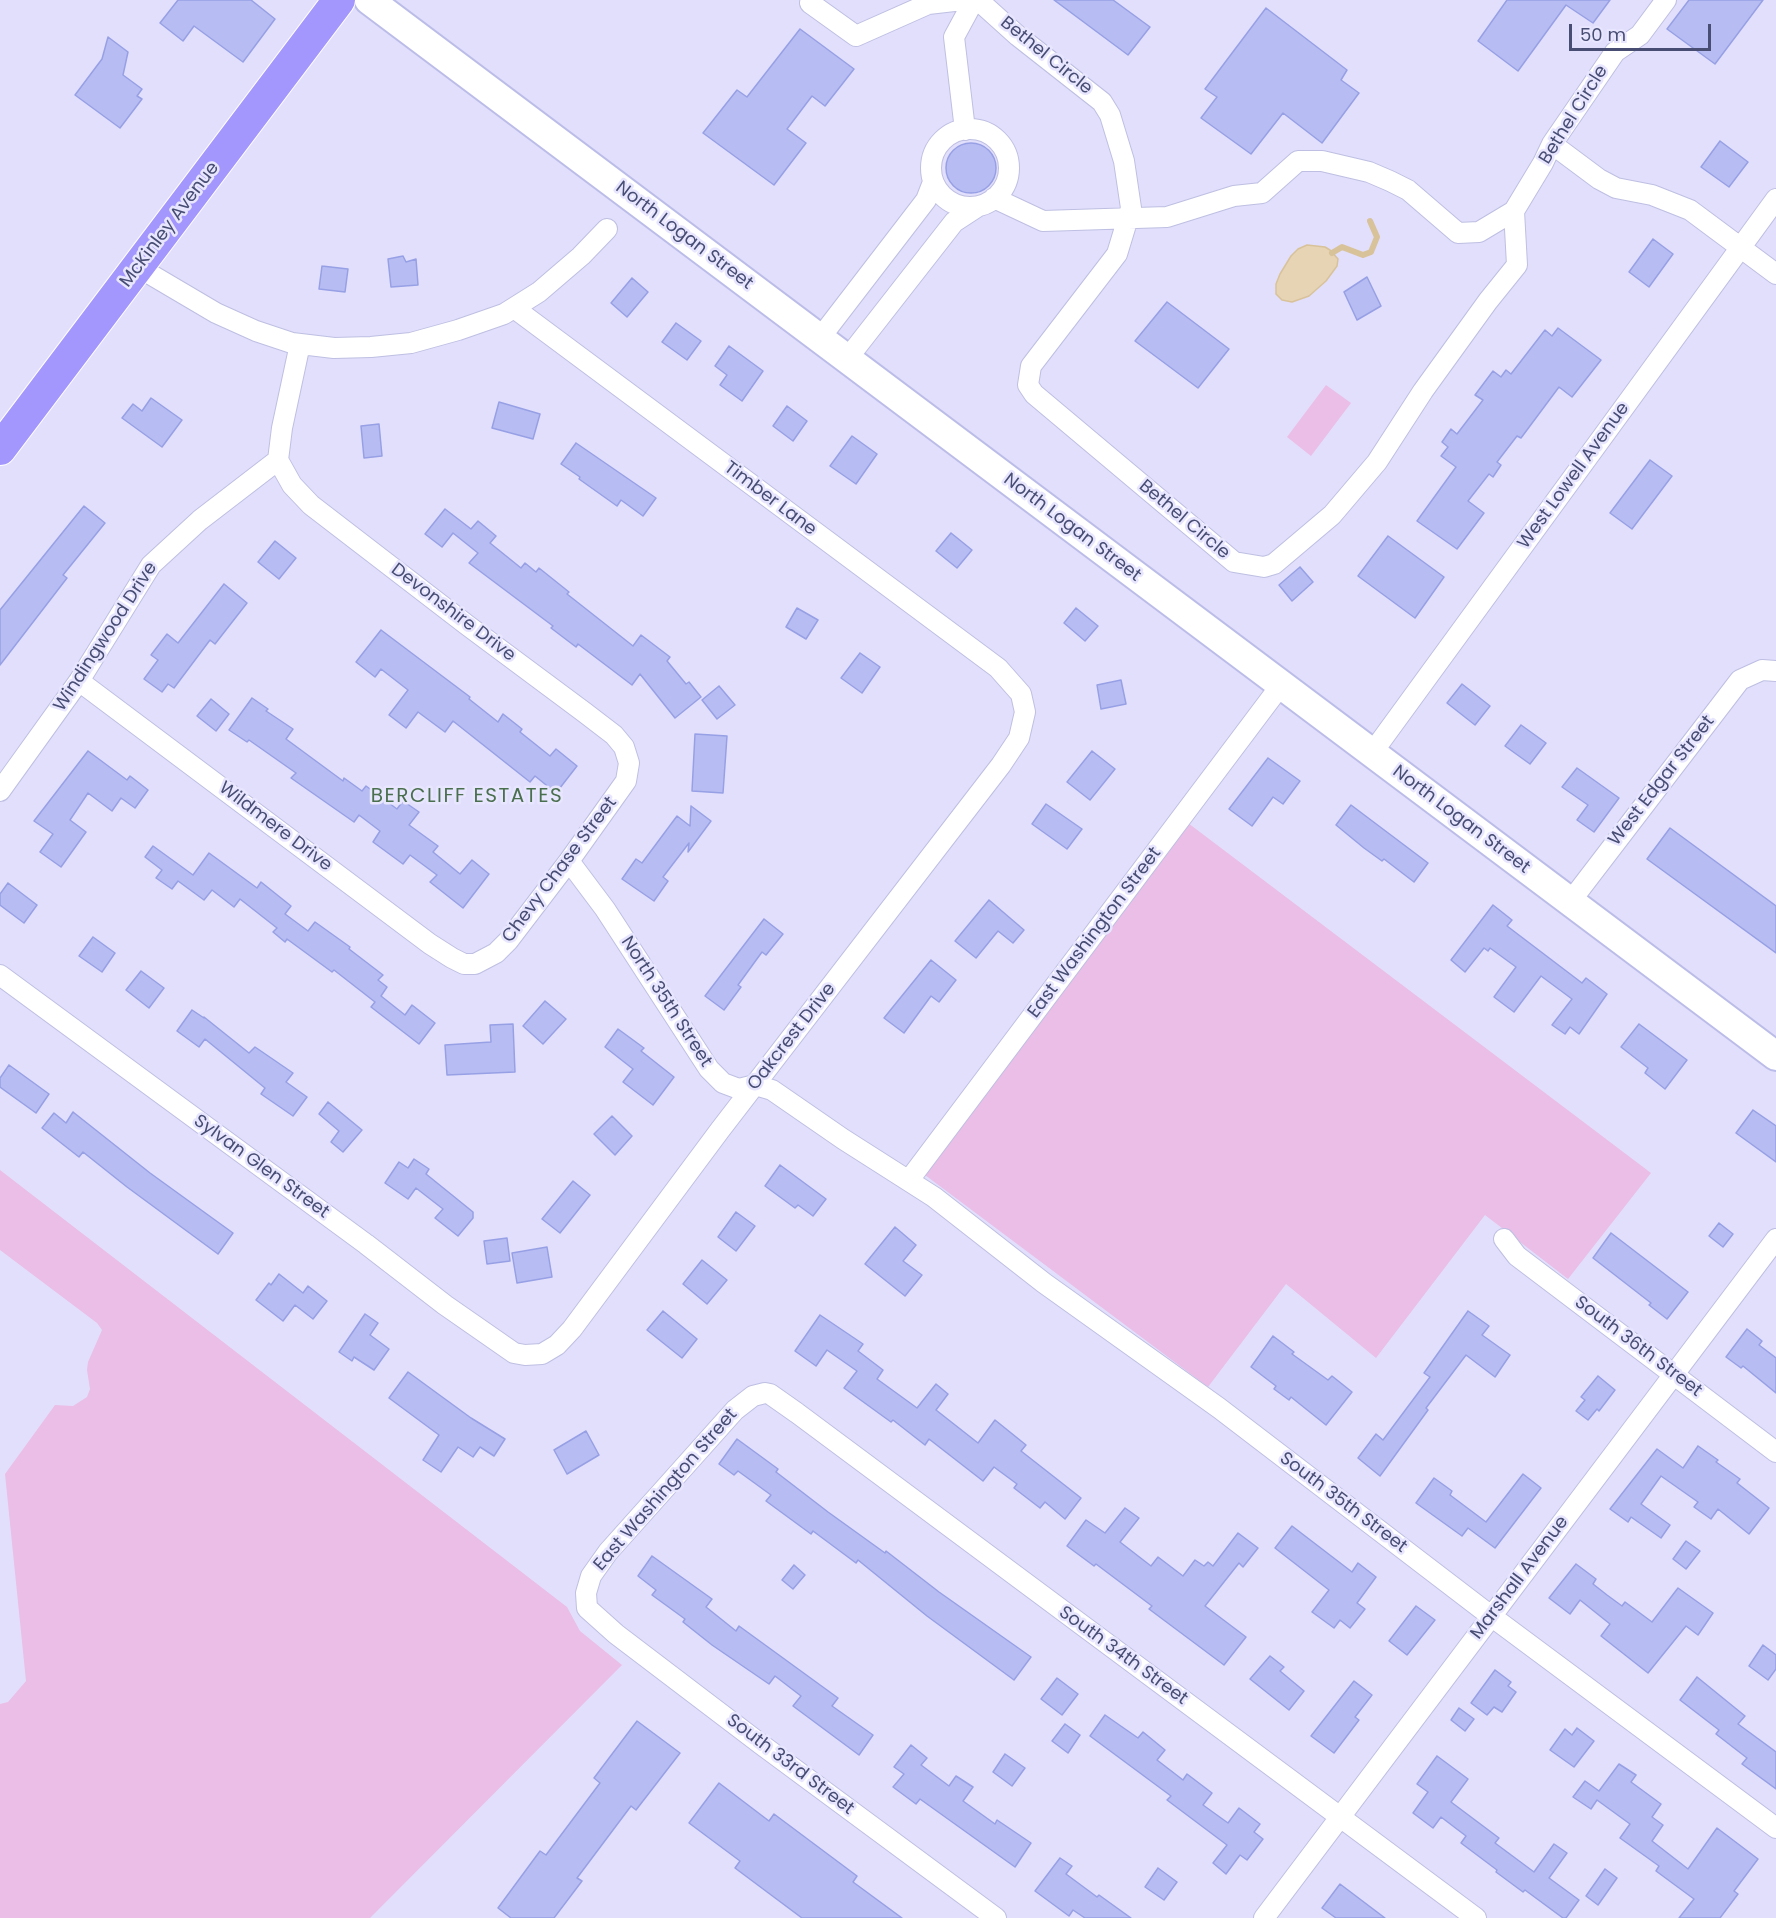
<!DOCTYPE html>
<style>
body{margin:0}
#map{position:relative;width:1776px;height:1918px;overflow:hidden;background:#e2dffc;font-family:Poppins,sans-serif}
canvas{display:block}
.scale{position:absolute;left:1569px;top:24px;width:142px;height:27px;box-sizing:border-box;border:3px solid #474d73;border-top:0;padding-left:8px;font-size:18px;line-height:21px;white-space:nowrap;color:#474d73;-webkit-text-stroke:4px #e8e6ff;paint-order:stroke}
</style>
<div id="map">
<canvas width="1776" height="1918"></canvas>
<div class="scale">50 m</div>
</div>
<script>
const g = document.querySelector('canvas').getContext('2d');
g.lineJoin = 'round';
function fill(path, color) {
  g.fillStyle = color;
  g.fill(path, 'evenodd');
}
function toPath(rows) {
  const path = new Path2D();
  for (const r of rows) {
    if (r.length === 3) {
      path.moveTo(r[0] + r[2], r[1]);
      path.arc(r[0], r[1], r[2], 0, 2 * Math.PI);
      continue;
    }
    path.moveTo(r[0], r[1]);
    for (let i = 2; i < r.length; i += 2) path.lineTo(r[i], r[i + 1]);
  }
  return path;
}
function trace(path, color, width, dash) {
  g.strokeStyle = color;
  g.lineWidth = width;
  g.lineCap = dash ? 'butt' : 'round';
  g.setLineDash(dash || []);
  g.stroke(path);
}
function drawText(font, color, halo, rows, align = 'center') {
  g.font = font + ' Poppins,sans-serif';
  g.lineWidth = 5;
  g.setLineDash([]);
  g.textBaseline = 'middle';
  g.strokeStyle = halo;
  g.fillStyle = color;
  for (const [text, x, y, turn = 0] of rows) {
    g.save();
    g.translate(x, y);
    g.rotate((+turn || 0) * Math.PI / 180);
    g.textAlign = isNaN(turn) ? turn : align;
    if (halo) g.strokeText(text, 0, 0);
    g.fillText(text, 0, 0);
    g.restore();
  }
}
const green = toPath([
 [1326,385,1351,403,1311,456,1287,437],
 [1184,820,1651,1173,1568,1279,1485,1215,1376,1358,1286,1284,1208,1387,921,1172],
 [0,1170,567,1607,580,1631,622,1665,370,1918,0,1918,0,1704,8,1702,26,1681,5,1474,55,1405,73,1406,87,1397,90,1389,87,1370,88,1362,102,1330,97,1323,0,1250]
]);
const water = toPath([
 [1307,245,1325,247,1330,250,1338,259,1337,266,1326,281,1309,296,1292,302,1282,300,1276,294,1276,284,1280,274,1291,256,1298,249,1307,245]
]);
const stream = toPath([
 [1332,253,1342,247,1363,255,1371,252,1377,237,1370,221]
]);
const building = toPath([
 [178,0,251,0,275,19,243,62,194,26,183,41,160,23,178,0],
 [1054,0,1113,0,1150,27,1128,55,1054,0],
 [1507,0,1610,0,1593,23,1566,5,1518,71,1478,41,1507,0],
 [1689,0,1763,0,1715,64,1667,29,1689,0],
 [1266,8,1347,70,1341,80,1359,93,1322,143,1283,113,1251,154,1201,118,1217,97,1205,89,1266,8],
 [800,29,854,69,825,106,812,96,787,129,806,143,774,185,703,133,737,90,747,97,800,29],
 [108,37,128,52,123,75,142,89,137,96,142,99,120,128,75,95,102,59,108,37],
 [1720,141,1748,162,1729,187,1701,167,1720,141],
 [971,168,25],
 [1653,239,1673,254,1649,287,1629,272,1653,239],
 [403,256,406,262,416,259,418,285,391,287,388,259,403,256],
 [322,266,348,269,345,292,319,289,322,266],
 [1367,277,1381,306,1357,320,1344,292,1367,277],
 [632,278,648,292,627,317,611,303,632,278],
 [1167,302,1229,349,1198,388,1135,341,1167,302],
 [676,323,701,341,687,360,662,342,676,323],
 [1558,328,1601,360,1572,397,1559,387,1521,438,1517,436,1497,462,1501,465,1493,477,1489,474,1468,501,1484,513,1457,549,1417,521,1456,467,1441,456,1448,447,1442,442,1451,429,1457,434,1483,400,1475,395,1493,371,1501,377,1506,370,1511,374,1545,330,1552,336,1558,328],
 [729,346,763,371,742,401,720,385,727,375,715,366,729,346],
 [151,398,182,420,162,447,122,418,133,404,142,411,151,398],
 [499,402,540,414,533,439,492,428,499,402],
 [787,406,807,421,793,441,773,426,787,406],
 [379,424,382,456,364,458,361,426,379,424],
 [852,436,877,454,856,484,830,466,852,436],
 [576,443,656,498,643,516,621,500,617,506,579,479,580,477,561,464,576,443],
 [1650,460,1672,476,1632,529,1610,513,1650,460],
 [84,506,105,523,63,575,67,578,0,665,0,610,84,506],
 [445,509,471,529,478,521,496,536,490,543,521,568,525,563,536,572,539,568,569,592,567,594,633,646,641,635,670,657,667,661,686,684,689,682,701,697,675,718,640,674,632,685,578,644,576,647,551,628,553,626,469,563,478,553,453,533,442,547,425,534,445,509],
 [951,533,972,550,957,568,936,551,951,533],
 [1388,536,1444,577,1415,618,1358,576,1388,536],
 [275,541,296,558,279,579,258,562,275,541],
 [1300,567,1313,582,1292,601,1279,585,1300,567],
 [224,584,247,603,215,644,210,640,174,688,168,684,162,692,144,679,158,660,151,655,167,634,178,643,224,584],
 [797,608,818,620,806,639,786,627,797,608],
 [1076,608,1098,626,1085,641,1064,623,1076,608],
 [381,630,470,697,469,699,498,722,503,714,522,729,520,732,550,756,556,749,577,766,556,793,535,776,530,782,453,721,445,732,418,712,406,728,389,715,408,690,381,669,375,677,356,662,381,630],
 [860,653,880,667,862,693,841,678,860,653],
 [1121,680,1126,704,1101,709,1097,685,1121,680],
 [1462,684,1490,706,1475,725,1447,703,1462,684],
 [719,686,735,705,717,719,702,700,719,686],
 [252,698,268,709,266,711,293,729,286,739,343,781,344,778,362,791,366,786,397,809,403,801,419,812,409,825,438,846,433,852,460,874,472,860,489,874,463,908,430,882,437,875,410,855,403,864,373,842,380,831,359,815,354,822,291,778,296,773,249,740,247,742,229,730,252,698],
 [211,699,229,714,216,731,197,716,211,699],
 [1521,725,1546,743,1530,764,1505,746,1521,725],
 [695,734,727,736,723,793,692,791,695,734],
 [88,751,127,780,130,776,148,790,135,808,121,798,112,811,88,793,70,820,86,832,61,867,40,852,53,834,34,821,88,751],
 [1092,751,1115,769,1090,800,1067,782,1092,751],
 [1268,758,1300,781,1283,804,1273,797,1252,826,1229,809,1268,758],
 [1577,768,1619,798,1594,832,1577,820,1588,805,1562,787,1577,768],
 [1046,804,1082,829,1067,849,1032,824,1046,804],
 [1351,805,1428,863,1414,882,1384,859,1382,861,1364,848,1336,825,1351,805],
 [691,806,711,821,688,852,689,843,663,877,668,881,654,901,622,879,636,859,642,863,677,816,690,826,691,806],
 [1670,828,1776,906,1776,953,1647,859,1670,828],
 [153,846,193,875,209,853,257,888,261,882,291,906,285,914,308,931,315,922,350,947,349,949,383,975,378,980,387,987,381,996,405,1015,412,1005,435,1023,419,1044,371,1007,375,1002,334,970,332,972,287,939,285,942,273,932,277,928,240,899,234,907,212,890,204,900,178,881,172,889,156,878,162,870,145,857,153,846],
 [8,883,37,905,24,923,0,905,0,894,8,883],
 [989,900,1024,930,1013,943,998,931,976,958,955,941,989,900],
 [1493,905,1512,920,1507,926,1582,983,1586,978,1607,994,1579,1034,1570,1027,1565,1034,1552,1025,1572,999,1541,976,1514,1012,1494,997,1516,967,1490,948,1488,951,1484,948,1465,972,1451,960,1493,905],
 [764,919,783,934,766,955,762,952,738,985,741,987,724,1010,705,996,764,919],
 [93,937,115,953,102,972,79,956,93,937],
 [931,960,956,980,939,1002,931,996,904,1033,884,1018,931,960],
 [141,971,164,988,149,1008,126,990,141,971],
 [545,1001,566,1019,543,1044,523,1026,545,1001],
 [192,1010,204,1018,204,1017,249,1053,255,1047,293,1073,286,1082,307,1097,293,1116,261,1094,265,1088,205,1039,199,1047,177,1031,192,1010],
 [513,1024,515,1072,447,1075,445,1045,491,1042,490,1025,513,1024],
 [1639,1024,1687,1060,1665,1089,1645,1073,1648,1068,1621,1047,1639,1024],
 [618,1029,644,1048,641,1051,674,1077,653,1105,623,1082,633,1069,605,1047,618,1029],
 [9,1065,49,1094,36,1113,0,1087,0,1078,9,1065],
 [328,1102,362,1130,343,1152,331,1142,339,1131,319,1114,328,1102],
 [1753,1110,1776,1126,1776,1162,1736,1133,1753,1110],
 [73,1112,150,1173,233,1233,218,1254,127,1187,83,1152,79,1157,42,1128,54,1113,66,1123,73,1112],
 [612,1116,632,1136,615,1155,594,1134,612,1116],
 [414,1159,429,1169,426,1174,473,1212,473,1218,458,1236,435,1218,443,1209,416,1188,408,1199,385,1183,399,1162,408,1168,414,1159],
 [780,1165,826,1199,813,1216,798,1205,795,1208,765,1186,780,1165],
 [573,1181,590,1195,560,1233,542,1219,573,1181],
 [736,1212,755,1226,736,1251,718,1237,736,1212],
 [1719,1223,1733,1234,1723,1247,1709,1236,1719,1223],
 [895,1227,916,1245,903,1261,922,1275,905,1296,865,1264,895,1227],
 [1611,1233,1688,1292,1667,1319,1649,1305,1651,1303,1593,1258,1611,1233],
 [507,1238,510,1261,487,1264,484,1241,507,1238],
 [547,1247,552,1277,517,1283,512,1253,547,1247],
 [702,1260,727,1280,707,1304,683,1284,702,1260],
 [279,1274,303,1293,308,1286,327,1301,313,1319,295,1305,283,1321,256,1300,269,1283,271,1285,279,1274],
 [663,1311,697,1339,682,1358,647,1330,663,1311],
 [1468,1311,1489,1326,1482,1335,1510,1355,1495,1377,1466,1355,1426,1408,1428,1410,1380,1476,1358,1458,1376,1434,1383,1440,1430,1377,1424,1373,1468,1311],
 [365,1314,378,1323,370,1335,389,1349,374,1370,354,1357,352,1361,339,1352,365,1314],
 [820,1315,863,1344,858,1351,883,1370,877,1379,917,1408,936,1384,948,1394,936,1410,978,1443,995,1420,1026,1445,1021,1451,1081,1498,1065,1519,1045,1502,1040,1508,1014,1488,1017,1484,994,1467,983,1481,929,1439,925,1445,893,1420,891,1422,844,1388,857,1371,827,1350,816,1366,795,1351,820,1315],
 [1747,1329,1762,1341,1759,1345,1776,1358,1776,1393,1743,1366,1741,1368,1726,1357,1747,1329],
 [1273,1336,1294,1352,1292,1354,1328,1380,1332,1376,1352,1392,1326,1425,1291,1397,1289,1400,1274,1389,1276,1386,1251,1367,1273,1336],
 [408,1372,471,1418,505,1439,494,1456,480,1447,473,1457,458,1447,441,1472,423,1460,439,1435,389,1398,408,1372],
 [1598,1376,1615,1390,1599,1411,1597,1409,1588,1420,1576,1411,1585,1400,1581,1397,1598,1376],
 [586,1431,599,1455,567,1474,554,1450,586,1431],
 [737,1439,778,1469,776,1472,828,1512,885,1553,886,1551,939,1592,1031,1657,1014,1680,927,1616,858,1560,856,1563,813,1531,811,1534,766,1501,771,1495,738,1471,734,1475,719,1464,737,1439],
 [1698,1446,1718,1460,1716,1462,1740,1479,1737,1483,1769,1508,1749,1534,1718,1509,1711,1519,1694,1507,1698,1502,1661,1476,1641,1504,1670,1525,1661,1538,1631,1517,1628,1522,1610,1509,1657,1449,1683,1468,1698,1446],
 [1523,1474,1541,1488,1495,1548,1468,1528,1462,1536,1416,1503,1434,1478,1452,1491,1450,1495,1486,1522,1523,1474],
 [1125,1508,1139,1518,1120,1542,1151,1566,1158,1557,1183,1576,1195,1560,1204,1566,1208,1562,1213,1566,1238,1533,1258,1548,1243,1567,1239,1563,1205,1606,1246,1637,1224,1665,1149,1609,1152,1606,1096,1564,1094,1566,1067,1546,1086,1520,1105,1533,1125,1508],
 [1292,1526,1352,1572,1358,1563,1376,1577,1357,1603,1365,1609,1350,1628,1340,1620,1334,1628,1312,1612,1329,1590,1275,1548,1292,1526],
 [1686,1541,1700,1551,1686,1569,1673,1559,1686,1541],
 [652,1556,712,1599,706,1607,736,1631,739,1626,838,1698,832,1706,873,1735,859,1755,793,1706,801,1696,775,1676,769,1684,712,1645,683,1622,685,1619,652,1595,656,1590,638,1576,652,1556],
 [1576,1564,1596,1579,1593,1584,1607,1595,1622,1606,1625,1602,1652,1622,1678,1588,1713,1613,1698,1635,1686,1626,1648,1673,1601,1636,1610,1624,1580,1600,1570,1614,1549,1598,1576,1564],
 [794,1565,805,1575,793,1589,782,1580,794,1565],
 [1416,1606,1435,1620,1407,1655,1389,1641,1416,1606],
 [1763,1645,1776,1655,1776,1669,1768,1680,1749,1666,1763,1645],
 [1270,1656,1284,1667,1280,1671,1304,1691,1289,1710,1250,1679,1270,1656],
 [1495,1670,1511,1682,1508,1686,1516,1692,1502,1712,1494,1707,1487,1715,1471,1703,1495,1670],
 [1697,1677,1745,1716,1738,1724,1776,1752,1776,1789,1742,1764,1747,1758,1716,1734,1719,1730,1680,1700,1697,1677],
 [1057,1678,1078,1694,1062,1715,1041,1699,1057,1678],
 [1354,1681,1372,1695,1355,1717,1359,1720,1334,1753,1311,1736,1354,1681],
 [1459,1708,1474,1719,1465,1731,1451,1720,1459,1708],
 [1105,1715,1138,1738,1143,1732,1165,1750,1157,1760,1183,1780,1187,1774,1212,1793,1203,1805,1228,1823,1239,1808,1260,1824,1254,1832,1263,1839,1247,1860,1240,1855,1226,1874,1213,1863,1227,1845,1167,1800,1171,1796,1090,1736,1105,1715],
 [637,1721,680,1753,636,1810,631,1806,577,1878,582,1881,554,1918,511,1918,498,1908,540,1851,546,1855,600,1783,594,1778,637,1721],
 [1065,1724,1080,1735,1068,1753,1052,1741,1065,1724],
 [1577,1728,1594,1741,1574,1767,1550,1750,1565,1729,1572,1735,1577,1728],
 [911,1745,927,1758,921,1765,949,1786,956,1776,973,1787,963,1801,995,1824,997,1820,1031,1843,1015,1867,920,1799,916,1804,893,1787,904,1774,894,1767,911,1745],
 [1005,1754,1025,1768,1012,1786,993,1772,1005,1754],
 [1437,1756,1468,1779,1451,1802,1499,1838,1495,1843,1534,1872,1554,1844,1567,1853,1549,1878,1579,1900,1566,1918,1563,1918,1525,1890,1523,1892,1496,1872,1497,1870,1461,1843,1466,1836,1441,1817,1433,1828,1413,1813,1428,1792,1417,1784,1437,1756],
 [1619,1764,1636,1775,1631,1782,1661,1804,1652,1817,1663,1825,1652,1841,1688,1869,1717,1828,1758,1859,1734,1891,1738,1894,1720,1918,1679,1918,1694,1899,1656,1871,1659,1866,1620,1838,1630,1824,1597,1800,1591,1809,1573,1797,1585,1781,1599,1791,1619,1764],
 [719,1783,769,1821,774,1814,857,1876,853,1882,902,1918,802,1918,735,1868,740,1861,689,1823,719,1783],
 [1060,1858,1072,1866,1066,1874,1097,1897,1099,1895,1131,1918,1085,1918,1073,1910,1069,1916,1035,1891,1060,1858],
 [1158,1868,1177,1882,1164,1900,1145,1887,1158,1868],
 [1605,1869,1617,1878,1598,1905,1586,1896,1605,1869],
 [1340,1884,1385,1918,1336,1918,1322,1908,1340,1884]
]);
const street = toPath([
 [978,0,1018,36,1102,102,1110,115,1124,161,1131,208,1117,254,1031,366,1028,385,1034,394,1234,562,1264,567,1274,564,1332,515,1377,462,1423,391,1488,301,1517,265,1514,211],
 [810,3,856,36,928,4,963,0],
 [970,168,39],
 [965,130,954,37,974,0],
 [1552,144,1599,179,1616,188,1652,195,1690,210,1776,274],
 [994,198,1043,221,1167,217,1234,196,1262,193,1298,161,1322,161,1369,172,1390,181,1408,190,1458,233,1479,232,1514,211,1543,163,1552,144,1615,52,1640,35,1666,0],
 [138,267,216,313,256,331,292,343,334,348,371,347,411,343,458,330,504,314,539,292,581,256,607,229],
 [820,338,926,200,933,182],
 [847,359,954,222,977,207],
 [79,681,430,944,452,958,464,964,475,964,496,953,508,941,569,861,626,781,629,763,624,747,614,735,584,712,467,625,311,505,292,485,278,460],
 [1372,753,1776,199],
 [0,791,79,681,151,565,200,520,278,460,282,428,300,344],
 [569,861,605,909,709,1069,723,1083,739,1089,755,1085,772,1090,843,1139,934,1197,1044,1283,1219,1408,1491,1616,1776,1828],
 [1570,902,1740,680,1762,670,1776,671],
 [0,975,366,1244,445,1305,514,1353,525,1355,542,1354,557,1345,572,1329,720,1130,1001,765,1019,738,1025,712,1021,694,998,668,514,308],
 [909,1180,1281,685],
 [1504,1239,1517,1256,1776,1452],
 [996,1918,762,1745,616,1634,587,1608,586,1593,591,1576,608,1552,735,1410,753,1396,765,1393,770,1394,797,1413,1476,1918],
 [1264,1918,1776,1239]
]);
const secondary = toPath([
 [369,0,1776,1056]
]);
const primary = toPath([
 [0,449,339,0]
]);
const streetNames = [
 ["Bethel Circle",1046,56,39],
 ["Bethel Circle",1574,115,-58],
 ["McKinley Avenue",170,225,-53],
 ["North Logan Street",684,236,37],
 ["West Lowell Avenue",1574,476,-54],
 ["Timber Lane",770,499,37],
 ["Bethel Circle",1184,520,40],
 ["North Logan Street",1072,528,37],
 ["Devonshire Drive",453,613,37],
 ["Windingwood Drive",106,637,-57],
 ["West Edgar Street",1662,781,-52],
 ["North Logan Street",1461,820,37],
 ["Wildmere Drive",275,827,37],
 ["Chevy Chase Street",560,870,-53],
 ["East Washington Street",1095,933,-53],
 ["North 35th Street",666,1002,57],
 ["Oakcrest Drive",792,1037,-52],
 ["Sylvan Glen Street",261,1167,36],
 ["South 36th Street",1638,1347,37],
 ["East Washington Street",666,1490,-49],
 ["South 35th Street",1343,1503,37],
 ["Marshall Avenue",1520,1578,-53],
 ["South 34th Street",1123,1656,36],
 ["South 33rd Street",790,1765,37]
];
const neighbourhoodNames = [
 ["BERCLIFF ESTATES",467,797]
];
fill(green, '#eabee6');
fill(water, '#e6d4b4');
trace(water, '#d8c29a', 1.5);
trace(stream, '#d8c29a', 6);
fill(building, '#b7bdf2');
trace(building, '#97a0e5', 1.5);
trace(street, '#bebfe2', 22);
trace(secondary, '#bbbde8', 32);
trace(primary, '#fff', 34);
trace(street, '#fff', 20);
trace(secondary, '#fff', 28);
trace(primary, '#a396fd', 32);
drawText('18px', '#474d73', '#e8e6ff', streetNames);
g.letterSpacing = '1.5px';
drawText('20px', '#4a6f4f', '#e8e6ff', neighbourhoodNames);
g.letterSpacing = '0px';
</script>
